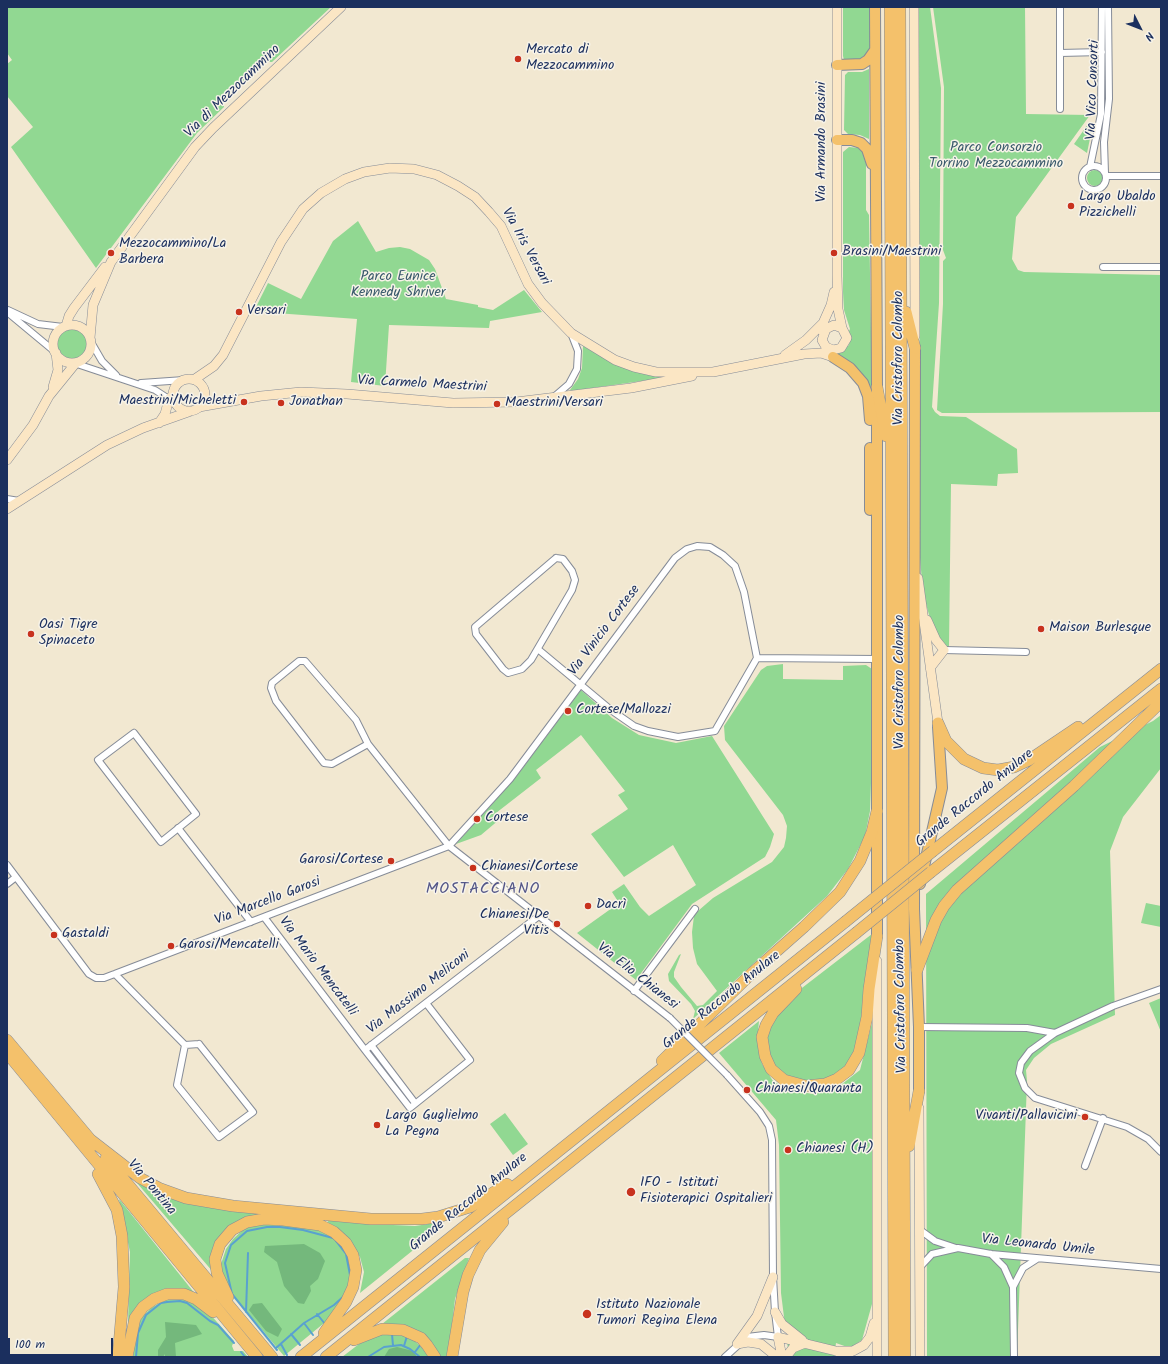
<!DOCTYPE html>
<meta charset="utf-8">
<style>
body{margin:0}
#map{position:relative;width:1168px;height:1364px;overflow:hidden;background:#f2e8d1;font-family:Kalam,sans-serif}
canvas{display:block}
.frame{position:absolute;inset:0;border:8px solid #1b2f5e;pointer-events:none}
.north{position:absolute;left:1120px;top:8px;width:40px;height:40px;-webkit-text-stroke:3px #f7f3e8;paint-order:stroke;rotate:132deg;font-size:11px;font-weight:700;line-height:16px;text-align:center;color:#1b2f5e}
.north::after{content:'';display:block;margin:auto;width:14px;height:18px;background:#1b2f5e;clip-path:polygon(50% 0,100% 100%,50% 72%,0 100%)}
.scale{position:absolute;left:8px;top:1338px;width:105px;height:18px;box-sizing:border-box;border:2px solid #1b2f5e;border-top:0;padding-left:5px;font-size:12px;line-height:14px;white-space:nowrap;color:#1b2f5e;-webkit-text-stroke:3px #f7f3e8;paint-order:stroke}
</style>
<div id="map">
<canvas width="1168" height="1364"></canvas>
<div class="frame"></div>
<div class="north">N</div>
<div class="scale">100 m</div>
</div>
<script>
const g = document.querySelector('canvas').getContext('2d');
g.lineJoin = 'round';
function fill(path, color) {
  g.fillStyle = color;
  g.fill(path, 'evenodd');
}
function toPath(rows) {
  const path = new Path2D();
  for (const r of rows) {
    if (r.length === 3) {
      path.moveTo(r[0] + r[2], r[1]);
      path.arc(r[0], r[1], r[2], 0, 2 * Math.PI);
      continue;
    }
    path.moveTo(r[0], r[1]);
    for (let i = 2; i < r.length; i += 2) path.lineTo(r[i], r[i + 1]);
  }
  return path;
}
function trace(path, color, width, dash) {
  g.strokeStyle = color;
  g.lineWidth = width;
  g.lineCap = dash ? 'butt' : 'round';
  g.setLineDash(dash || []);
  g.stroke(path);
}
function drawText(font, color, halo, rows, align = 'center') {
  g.font = font + ' Kalam,sans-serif';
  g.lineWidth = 3;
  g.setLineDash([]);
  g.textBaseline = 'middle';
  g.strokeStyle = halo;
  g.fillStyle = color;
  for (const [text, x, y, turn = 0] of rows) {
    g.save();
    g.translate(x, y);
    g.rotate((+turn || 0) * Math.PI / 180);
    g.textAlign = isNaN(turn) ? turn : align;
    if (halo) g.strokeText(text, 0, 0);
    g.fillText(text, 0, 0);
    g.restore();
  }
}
const green = toPath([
 [7,7,331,7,272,62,265,62,224,99,224,107,197,133,96,268,11,147,33,127,7,96,7,64,12,60,7,53],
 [843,7,870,7,870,51,863,61,844,60,843,56],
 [919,7,930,7,941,88,939,303,932,407,935,412,940,416,966,417,1017,449,1018,473,998,474,997,486,951,484,949,647,942,643,931,622,923,593,920,558],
 [933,7,1025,7,1026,114,1090,115,1016,217,1012,259,1018,270,1024,272,1161,275,1161,412,966,413,942,413,937,410,943,304,943,261,946,258,943,250,944,87],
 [869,69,869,139,860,135,848,134,844,130,845,75,848,72,862,72],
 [1092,123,1093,124,1087,153,1074,144,1088,124],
 [849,147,858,148,863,152,866,159,866,210,869,215,872,390,874,401,837,354,849,345,850,338,849,331,850,329,844,310,843,292,843,152],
 [1095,178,8],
 [358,221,376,252,389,248,400,247,410,249,429,260,435,269,446,299,478,305,478,307,493,310,524,290,542,312,490,321,489,328,389,325,385,386,351,382,357,319,262,312,256,307,268,283,301,299,333,241],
 [72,344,15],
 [583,346,616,364,663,378,571,391,570,390,578,379,582,368],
 [783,664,783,679,843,680,843,666,866,665,872,669,871,783,870,811,865,836,848,869,827,896,693,1019,695,1011,691,1004,669,981,668,974,679,955,681,954,674,972,674,977,681,987,697,1006,703,1005,717,991,697,964,693,948,692,932,694,916,698,911,713,898,772,862,784,847,786,838,787,826,783,815,725,740,724,726,761,670,767,666],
 [581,690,612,718,639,735,676,743,712,736,774,834,770,847,765,857,692,904,636,980,577,933,619,903,612,892,624,884,640,907,649,916,696,885,673,845,624,877,591,834,628,809,618,795,625,791,581,735,536,770,541,778,496,813,500,819,481,835,456,844,516,777],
 [1161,715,1161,768,1123,817,1110,851,1115,1015,1051,1044,1034,1058,1026,1070,1027,1081,1017,1357,927,1357,926,894,1100,747,1153,721],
 [1146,903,1161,906,1161,927,1141,923],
 [872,934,858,1044,850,1061,840,1074,817,1083,791,1079,780,1072,770,1060,766,1040,773,1018,798,991],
 [1161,998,1161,1032,1149,1003],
 [759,1021,757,1041,762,1064,773,1081,789,1090,813,1094,837,1088,860,1070,872,1023,872,1304,862,1340,850,1348,836,1343,834,1357,789,1357,781,1293,779,1145,776,1120,719,1053],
 [505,1113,528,1144,513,1155,490,1124],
 [137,1183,144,1184,266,1214,229,1228,213,1272],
 [119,1199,196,1295,181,1291,141,1306,128,1324,130,1252],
 [330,1220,371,1224,415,1226,442,1222,443,1226,360,1293,364,1272,360,1257,350,1242,338,1229,327,1222],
 [256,1224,321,1228,334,1234,350,1253,352,1282,329,1319,284,1356,227,1288,220,1267,226,1249,233,1239,246,1227],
 [465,1258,469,1258,455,1299,448,1357,439,1357,433,1346,382,1324],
 [179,1299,192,1301,208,1312,234,1341,232,1346,234,1351,243,1351,248,1357,133,1357,136,1328,143,1316,151,1308,165,1300],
 [386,1333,399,1333,413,1339,431,1357,342,1357,363,1341]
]);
const forest = toPath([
 [304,1244,320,1253,325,1261,318,1279,310,1286,311,1291,304,1304,298,1303,284,1286,277,1262,264,1252,265,1246],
 [262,1303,282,1329,278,1337,266,1331,249,1310,253,1304],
 [165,1322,196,1325,202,1334,175,1343,176,1357,165,1357,165,1354,163,1357,158,1357,158,1350,166,1337],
 [397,1347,413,1351,417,1357,384,1357,389,1349]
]);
const stream = toPath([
 [336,1241,346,1254,350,1275],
 [246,1312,248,1253],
 [317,1314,325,1324],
 [304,1323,313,1335],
 [291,1334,300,1345],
 [392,1334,393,1346],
 [281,1344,287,1355],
 [404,1346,407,1336],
 [276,1348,304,1323,334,1305,345,1295],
 [277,1350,232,1294,225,1263,231,1245,247,1231,267,1227,280,1227,303,1230,333,1238],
 [241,1352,245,1357],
 [415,1352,421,1344],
 [136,1357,138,1333,146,1315,161,1303,167,1302,180,1301,187,1303,210,1321,218,1325,234,1343],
 [368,1357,384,1347,401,1345,410,1349,420,1357]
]);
const street = toPath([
 [1060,7,1060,109],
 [1060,53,1102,52],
 [1094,178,12],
 [1090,167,1101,114,1102,7],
 [1105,173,1104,142,1109,99,1108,7],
 [1106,176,1161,176],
 [1103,267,1161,267],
 [8,310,38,324,63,327],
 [7,312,54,351],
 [91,342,102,361,116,375],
 [77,364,155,390,175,403],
 [141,383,184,380],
 [555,396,569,384,577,369,578,351,571,333],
 [7,499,19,501],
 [556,558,563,559,572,571,575,580,572,590,531,660,522,669,508,673,503,669,476,634,475,627,556,558],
 [539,650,611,710,634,726,648,731,678,737,715,731,757,658],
 [944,650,1026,652],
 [757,658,877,659],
 [134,733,196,814,161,842,98,760,134,733],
 [368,744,332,764,324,763,276,701,271,688,272,683,299,661,305,661,356,720,368,744,449,846,670,1018],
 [178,828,251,922],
 [7,865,89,974,96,978,104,978,449,846,510,779,675,558,687,549,697,546,710,547,723,555,735,566,744,592,757,658],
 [7,884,16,877],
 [264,917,365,1050,540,915],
 [115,974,185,1045],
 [1161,989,1113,1006,1055,1033,1030,1051,1021,1063,1019,1073,1025,1088,1035,1098,1127,1127,1148,1139,1161,1152],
 [634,991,695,909],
 [919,1027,1027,1028,1055,1033],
 [199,1044,253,1112,219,1137,177,1085,185,1045,199,1044],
 [371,1045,415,1103],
 [365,1050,410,1108,470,1060,426,1003],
 [1085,1166,1103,1118],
 [920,1230,935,1241,956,1248],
 [991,1254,1004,1267,1013,1287,1014,1357],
 [920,1267,932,1254,958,1248,991,1254,1161,1269],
 [1013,1287,1023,1268,1037,1259],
 [725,1357,747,1337,764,1335,778,1337,775,1312,773,1277,772,1140,769,1126,760,1112,727,1075]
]);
const secondary = toPath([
 [837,7,837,276,838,309,842,328,847,338,841,348,833,350,826,347,822,340,826,329,834,325,842,328],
 [914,7,915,336],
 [72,344,19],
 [66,326,69,316,74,308,105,267],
 [823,332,823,323,831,305,834,292],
 [90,338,93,305,111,262,195,147,213,128,341,7],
 [785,355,806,340,823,323],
 [195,379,214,366,223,355,281,242,303,209,321,193,345,179,364,172,390,168,414,169,437,175,458,186,475,197,489,212,501,226,528,284,542,303,571,333,615,360,634,367,656,372,713,372,804,354,821,353,833,357],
 [189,395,16],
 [53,387,58,370,56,353],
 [199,407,261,396,301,392,347,394,453,403,516,402,631,388,692,376],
 [159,423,165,414,169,399,173,395],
 [7,460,33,425,49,396,75,364],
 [7,509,107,445,143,428,191,411],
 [918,578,938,723],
 [927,620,936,640,944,650,930,668],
 [877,961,877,1357],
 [919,1108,920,1357],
 [775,1312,782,1324,802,1340],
 [737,1344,757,1316,773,1277],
 [737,1344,748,1342,761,1344,777,1357],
 [839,1351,853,1351,864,1345,870,1337,874,1323],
 [782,1357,778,1337,836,1351,849,1357],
 [786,1357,793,1348,805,1343]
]);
const primary = toPath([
 [875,7,877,387,877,936],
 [837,65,862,64,868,60,875,50],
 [837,140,852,140,861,143,867,149,872,164],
 [915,348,914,909,919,1027,919,1091],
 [833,357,850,368,863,383,868,396,870,420],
 [870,448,870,510],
 [920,884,942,788,938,727]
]);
const highway = toPath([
 [890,7,894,1357],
 [900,7,905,1357],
 [906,312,915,348],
 [877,387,886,436],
 [938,723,946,741,964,759,983,768,998,770,1014,767,1029,760,1078,727],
 [933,851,1161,669],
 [931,872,1161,689],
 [917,970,936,920,944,906,957,890,1074,786,1161,702],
 [796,989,773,1013,766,1025,762,1037,765,1056,771,1069,784,1080,806,1086,825,1084,837,1079,849,1070,859,1053,867,1017,869,989,877,936],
 [7,1040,95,1145],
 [7,1053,257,1357],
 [662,1061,753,972,804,927,840,892,860,861,872,832,877,811],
 [91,1140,140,1178,161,1189,186,1198,233,1206,371,1219,422,1219,438,1217,470,1207,507,1184],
 [909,1146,919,1091],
 [106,1158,272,1357],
 [98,1174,117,1210,122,1236,124,1287,118,1357],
 [228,1297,217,1273,215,1259,220,1244,232,1230,247,1222,264,1219,283,1220,320,1225,334,1232,346,1243,353,1255,356,1270,353,1287,346,1302,324,1333],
 [354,1340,382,1329,403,1330,421,1338,427,1345,435,1357],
 [127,1357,135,1318,143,1307,154,1299,167,1294,184,1294,196,1299,213,1312],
 [301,1357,845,922],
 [326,1357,856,933],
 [452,1357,463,1292,468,1275,480,1250,503,1222]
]);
const streetBridge = toPath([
 [670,1018,727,1075]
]);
const highwayBridge = toPath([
 [845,922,933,851],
 [856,933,931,872]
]);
const markers = [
 [518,59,4,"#c8321e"],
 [1071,206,4,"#c8321e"],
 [111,253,4,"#c8321e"],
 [834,253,4,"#c8321e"],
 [239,312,4,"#c8321e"],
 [244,402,4,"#c8321e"],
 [281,403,4,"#c8321e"],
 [497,404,4,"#c8321e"],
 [1041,629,4,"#c8321e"],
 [31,634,4,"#c8321e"],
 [568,711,4,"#c8321e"],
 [477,819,4,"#c8321e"],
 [391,861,4,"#c8321e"],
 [473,868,4,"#c8321e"],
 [588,906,4,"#c8321e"],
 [557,924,4,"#c8321e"],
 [54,935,4,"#c8321e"],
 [171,946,4,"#c8321e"],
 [747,1090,4,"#c8321e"],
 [1085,1117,4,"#c8321e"],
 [377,1125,4,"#c8321e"],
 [788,1150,4,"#c8321e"],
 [631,1192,5,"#c8321e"],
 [587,1314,5,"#c8321e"]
];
const poiNames = [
 ["Mercato di",526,51],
 ["Mezzocammino",526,67],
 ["Largo Ubaldo",1079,198],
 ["Pizzichelli",1079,214],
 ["Mezzocammino/La",119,245],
 ["Barbera",119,261],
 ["Brasini/Maestrini",842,253],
 ["Versari",247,312],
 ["Maestrini/Micheletti",236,402,"right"],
 ["Jonathan",289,403],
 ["Maestrini/Versari",505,404],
 ["Oasi Tigre",39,626],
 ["Spinaceto",39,642],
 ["Maison Burlesque",1049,629],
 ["Cortese/Mallozzi",576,711],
 ["Cortese",485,819],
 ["Garosi/Cortese",383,861,"right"],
 ["Chianesi/Cortese",481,868],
 ["Dacrì",596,906],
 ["Chianesi/De",549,916,"right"],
 ["Vitis",549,932,"right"],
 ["Gastaldi",62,935],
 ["Garosi/Mencatelli",179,946],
 ["Chianesi/Quaranta",755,1090],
 ["Largo Guglielmo",385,1117],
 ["La Pegna",385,1133],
 ["Vivanti/Pallavicini",1077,1117,"right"],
 ["Chianesi (H)",796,1150],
 ["IFO - Istituti",640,1184],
 ["Fisioterapici Ospitalieri",640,1200],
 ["Istituto Nazionale",596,1306],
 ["Tumori Regina Elena",596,1322]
];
const streetNames = [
 ["Via Vico Consorti",1094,90,-88],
 ["Via di Mezzocammino",233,92,-44],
 ["Via Armando Brasini",823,142,-90],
 ["Via Iris Versari",525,247,61],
 ["Via Cristoforo Colombo",900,358,-90],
 ["Via Carmelo Maestrini",422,385,3],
 ["Via Vinicio Cortese",605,631,-53],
 ["Via Cristoforo Colombo",901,682,-90],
 ["Grande Raccordo Anulare",975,799,-39],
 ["Via Marcello Garosi",268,902,-21],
 ["Via Mario Mencatelli",317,967,53],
 ["Via Elio Chianesi",637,977,38],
 ["Via Massimo Meliconi",419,993,-38],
 ["Grande Raccordo Anulare",722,1001,-39],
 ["Via Cristoforo Colombo",902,1006,-91],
 ["Via Pontina",151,1188,50],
 ["Grande Raccordo Anulare",469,1203,-39],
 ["Via Leonardo Umile",1038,1246,6]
];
const parkNames = [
 ["Parco Consorzio",996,149],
 ["Torrino Mezzocammino",996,165],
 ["Parco Eunice",398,278],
 ["Kennedy Shriver",398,294]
];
const quarterNames = [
 ["MOSTACCIANO",483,890]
];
fill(green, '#91d892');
fill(forest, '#74b87c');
trace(stream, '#59a1d0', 2);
trace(street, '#868c98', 8);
trace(secondary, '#868c98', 10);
trace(primary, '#868c98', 12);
trace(highway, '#868c98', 12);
trace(street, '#fff', 6);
trace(secondary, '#fbe6c4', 9);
trace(primary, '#f4c16b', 10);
trace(highway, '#f4c16b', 11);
trace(streetBridge, '#868c98', 8, []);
trace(highwayBridge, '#868c98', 12, []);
trace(streetBridge, '#fff', 6);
trace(highwayBridge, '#f4c16b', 11);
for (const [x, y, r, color] of markers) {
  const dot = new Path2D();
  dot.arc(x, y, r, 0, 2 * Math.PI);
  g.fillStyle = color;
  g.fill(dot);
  trace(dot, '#f7f3e8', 1.5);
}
drawText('14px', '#1b2f5e', '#f7f3e8', poiNames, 'left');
drawText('14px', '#1b2f5e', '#f7f3e8', streetNames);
drawText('14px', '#38596b', '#f7f3e8', parkNames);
g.letterSpacing = '1px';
drawText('16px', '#545789', '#f7f3e8', quarterNames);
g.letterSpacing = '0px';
</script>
